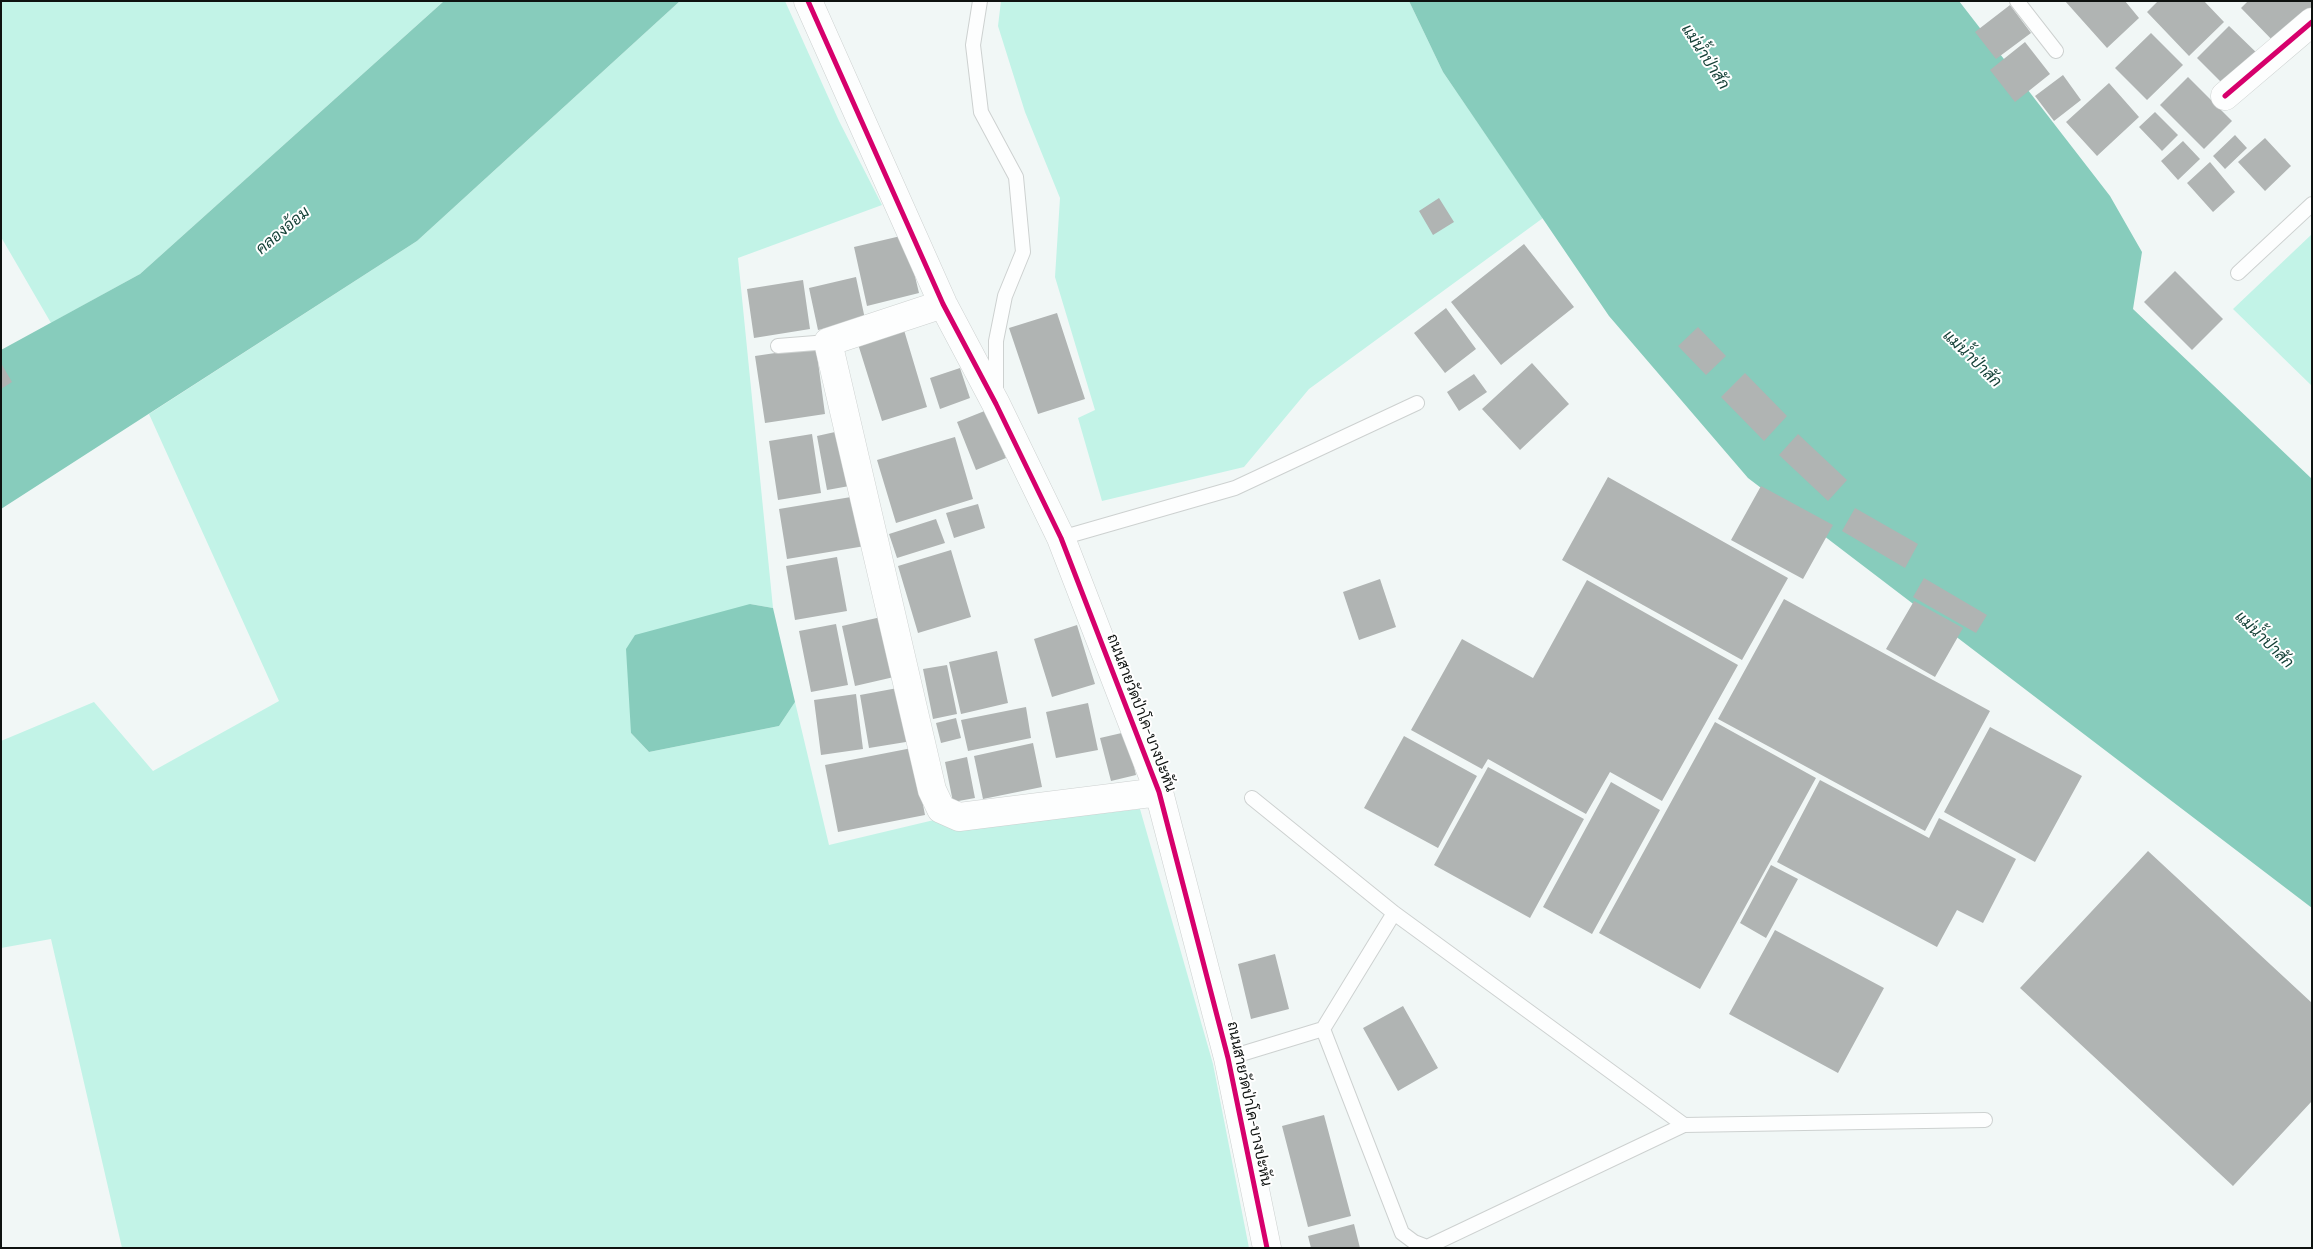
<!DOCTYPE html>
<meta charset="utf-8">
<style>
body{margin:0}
#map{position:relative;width:2313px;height:1249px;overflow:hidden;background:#f1f7f6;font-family:Manrope,sans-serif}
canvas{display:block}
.frame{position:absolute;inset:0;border:2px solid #0e1210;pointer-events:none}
</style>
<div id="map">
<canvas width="2313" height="1249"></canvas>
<div class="frame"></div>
</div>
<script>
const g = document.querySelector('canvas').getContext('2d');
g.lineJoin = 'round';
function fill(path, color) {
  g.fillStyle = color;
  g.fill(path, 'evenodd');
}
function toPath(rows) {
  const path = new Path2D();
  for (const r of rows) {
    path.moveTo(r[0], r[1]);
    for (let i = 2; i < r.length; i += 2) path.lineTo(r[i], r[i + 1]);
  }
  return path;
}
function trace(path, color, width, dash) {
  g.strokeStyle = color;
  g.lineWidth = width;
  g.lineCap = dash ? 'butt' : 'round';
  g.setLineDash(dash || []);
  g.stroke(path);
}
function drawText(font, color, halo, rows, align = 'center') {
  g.font = font + ' Manrope,Sarabun,sans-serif';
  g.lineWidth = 4;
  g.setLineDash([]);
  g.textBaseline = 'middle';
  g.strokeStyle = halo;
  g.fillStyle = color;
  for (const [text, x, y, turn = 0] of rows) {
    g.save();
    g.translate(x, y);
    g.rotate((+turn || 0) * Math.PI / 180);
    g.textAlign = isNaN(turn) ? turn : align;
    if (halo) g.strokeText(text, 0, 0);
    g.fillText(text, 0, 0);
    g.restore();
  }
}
const green = toPath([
 [1,1,444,1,140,274,51,323,1,237],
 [680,1,785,1,839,121,882,205,738,258,773,608,750,604,631,733,649,752,779,726,795,702,829,845,934,820,971,828,1140,809,1213,1064,1249,1248,122,1248,51,939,1,948,1,741,94,702,153,771,279,701,149,414,417,241],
 [1001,1,1409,1,1443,72,1543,218,1309,389,1244,467,1102,501,1078,418,1095,410,1055,277,1060,198,1025,112,998,26],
 [2312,234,2312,386,2233,309]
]);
const water = toPath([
 [444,1,680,1,417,241,1,509,1,350,140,274],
 [1409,1,1959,1,2110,196,2142,252,2133,309,2312,479,2312,908,1748,478,1609,316,1443,72],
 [750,604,773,608,795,702,779,726,649,752,631,733,626,649,635,635]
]);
const building = toPath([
 [2065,1,2125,1,2139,18,2107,48],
 [2158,1,2204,1,2224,22,2189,56,2147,12],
 [2248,1,2312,1,2312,12,2278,46,2241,8],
 [2010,5,2031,33,1996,59,1975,32],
 [2229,26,2261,57,2229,90,2197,58],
 [2151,33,2183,65,2147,100,2115,68],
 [2025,42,2050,74,2015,102,1990,70],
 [2063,75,2081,100,2054,121,2035,96],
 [2188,77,2232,121,2204,149,2160,105],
 [2109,83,2139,117,2097,156,2066,122],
 [2155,112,2178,135,2162,151,2139,127],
 [2235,135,2247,148,2225,169,2213,156],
 [2265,138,2291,166,2265,191,2238,162],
 [2183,141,2200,159,2178,180,2161,161],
 [2210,162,2235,192,2213,212,2187,183],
 [1439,198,1454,222,1433,235,1419,211],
 [905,235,919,293,867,306,854,247],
 [1524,244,1574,307,1501,365,1451,302],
 [2175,271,2223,319,2192,350,2144,302],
 [856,277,865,319,818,330,809,288],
 [803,280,810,329,754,338,747,289],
 [1446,308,1476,349,1445,373,1414,333],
 [1057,313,1085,399,1038,414,1009,328],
 [1698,327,1726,356,1706,375,1678,346],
 [904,330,927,407,882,421,858,344],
 [816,347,825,414,765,423,755,356],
 [1,363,12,382,1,389],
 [1532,363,1569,404,1520,450,1482,409],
 [960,368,970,398,940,409,930,378],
 [1745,373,1787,416,1764,441,1721,397],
 [1474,374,1487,392,1459,411,1447,392],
 [987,410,1006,458,976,470,957,422],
 [844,430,855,485,827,490,817,436],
 [812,434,821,493,778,500,769,441],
 [1798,434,1847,480,1828,501,1779,455],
 [955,437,973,499,896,523,877,460],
 [1608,477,1788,578,1742,660,1562,560],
 [1761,486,1833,525,1803,579,1731,540],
 [857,496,865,546,787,559,779,509],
 [978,504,985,528,954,538,946,513],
 [1855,508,1918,544,1905,568,1842,531],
 [936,519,945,543,897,558,889,534],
 [951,550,971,617,918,633,898,566],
 [837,557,847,611,795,620,786,566],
 [1924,578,1987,615,1976,633,1913,597],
 [1380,579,1396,627,1359,640,1343,592],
 [1587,580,1738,665,1662,801,1610,772,1586,814,1488,759,1482,769,1411,730,1462,639,1533,678],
 [1784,599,1990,711,1925,831,1718,719],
 [1914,601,1963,628,1935,677,1886,649],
 [881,617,894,677,855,686,842,626],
 [836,624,848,685,811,692,799,631],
 [1077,625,1095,684,1052,697,1034,639],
 [997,651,1008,703,961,714,949,662],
 [947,665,957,714,933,719,923,669],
 [903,687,912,741,869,748,860,695],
 [856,694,863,749,821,755,814,700],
 [1088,703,1098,750,1056,758,1046,712],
 [1026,707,1031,738,968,751,961,720],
 [956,718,961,738,941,743,936,723],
 [1715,722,1816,778,1700,989,1599,933],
 [1990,727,2082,776,2035,862,1944,812],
 [1126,732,1136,775,1111,781,1100,738],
 [1404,736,1477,776,1438,848,1364,808],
 [1033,743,1042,787,983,799,974,756],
 [912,748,925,815,838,832,825,765],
 [967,757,975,798,953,802,945,762],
 [1488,767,1584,819,1530,918,1434,865],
 [1820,780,1929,838,1939,818,2016,859,1983,923,1957,910,1937,947,1777,862],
 [1611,782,1660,810,1592,934,1543,907],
 [2148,851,2312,1003,2312,1101,2233,1186,2020,988],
 [1771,865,1798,879,1766,938,1740,923],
 [1775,930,1884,988,1838,1073,1729,1014],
 [1275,954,1289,1009,1251,1019,1238,964],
 [1403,1006,1438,1068,1398,1091,1363,1028],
 [1324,1115,1351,1216,1308,1227,1282,1126],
 [1354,1224,1360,1248,1311,1248,1308,1236]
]);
const service = toPath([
 [980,1,973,45,981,112,1016,177,1023,252,1005,296,996,341,996,393],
 [2017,1,2056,51],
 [2238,273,2312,204],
 [778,346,828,342],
 [1061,538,1235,488,1417,403],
 [1252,798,1394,913,1684,1125,1985,1120],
 [1323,1029,1402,1233,1414,1242,1427,1247,1684,1125],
 [1228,1058,1323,1029,1394,913]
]);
const minor = toPath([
 [808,1,943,304,996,404,1061,538,1159,792,1228,1058,1267,1248],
 [2225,96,2312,22],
 [943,304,828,342,932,790,941,809,959,817,1159,792]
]);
const cycleway = toPath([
 [808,1,943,304,996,404,1061,538,1159,792,1228,1058,1267,1248],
 [2225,96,2312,22]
]);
const streetNames = [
 ["ถนนสายวัดป่าโค-บางปะหัน",1141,713,69],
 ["ถนนสายวัดป่าโค-บางปะหัน",1249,1104,78]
];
const waterNames = [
 ["แม่น้ำป่าสัก",1705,57,57],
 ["คลองอ้อม",283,231,-40],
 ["แม่น้ำป่าสัก",1972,359,44],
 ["แม่น้ำป่าสัก",2264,640,44]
];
fill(green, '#c2f3e7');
fill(water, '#87ccbc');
fill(building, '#b0b4b3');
trace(service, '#cdd1d0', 16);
trace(minor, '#cdd1d0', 29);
trace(service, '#fdfefe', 14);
trace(minor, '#fdfefe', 28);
trace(cycleway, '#d6006c', 5);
drawText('15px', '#0e1210', '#fff', streetNames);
drawText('italic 16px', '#164238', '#fff', waterNames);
</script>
